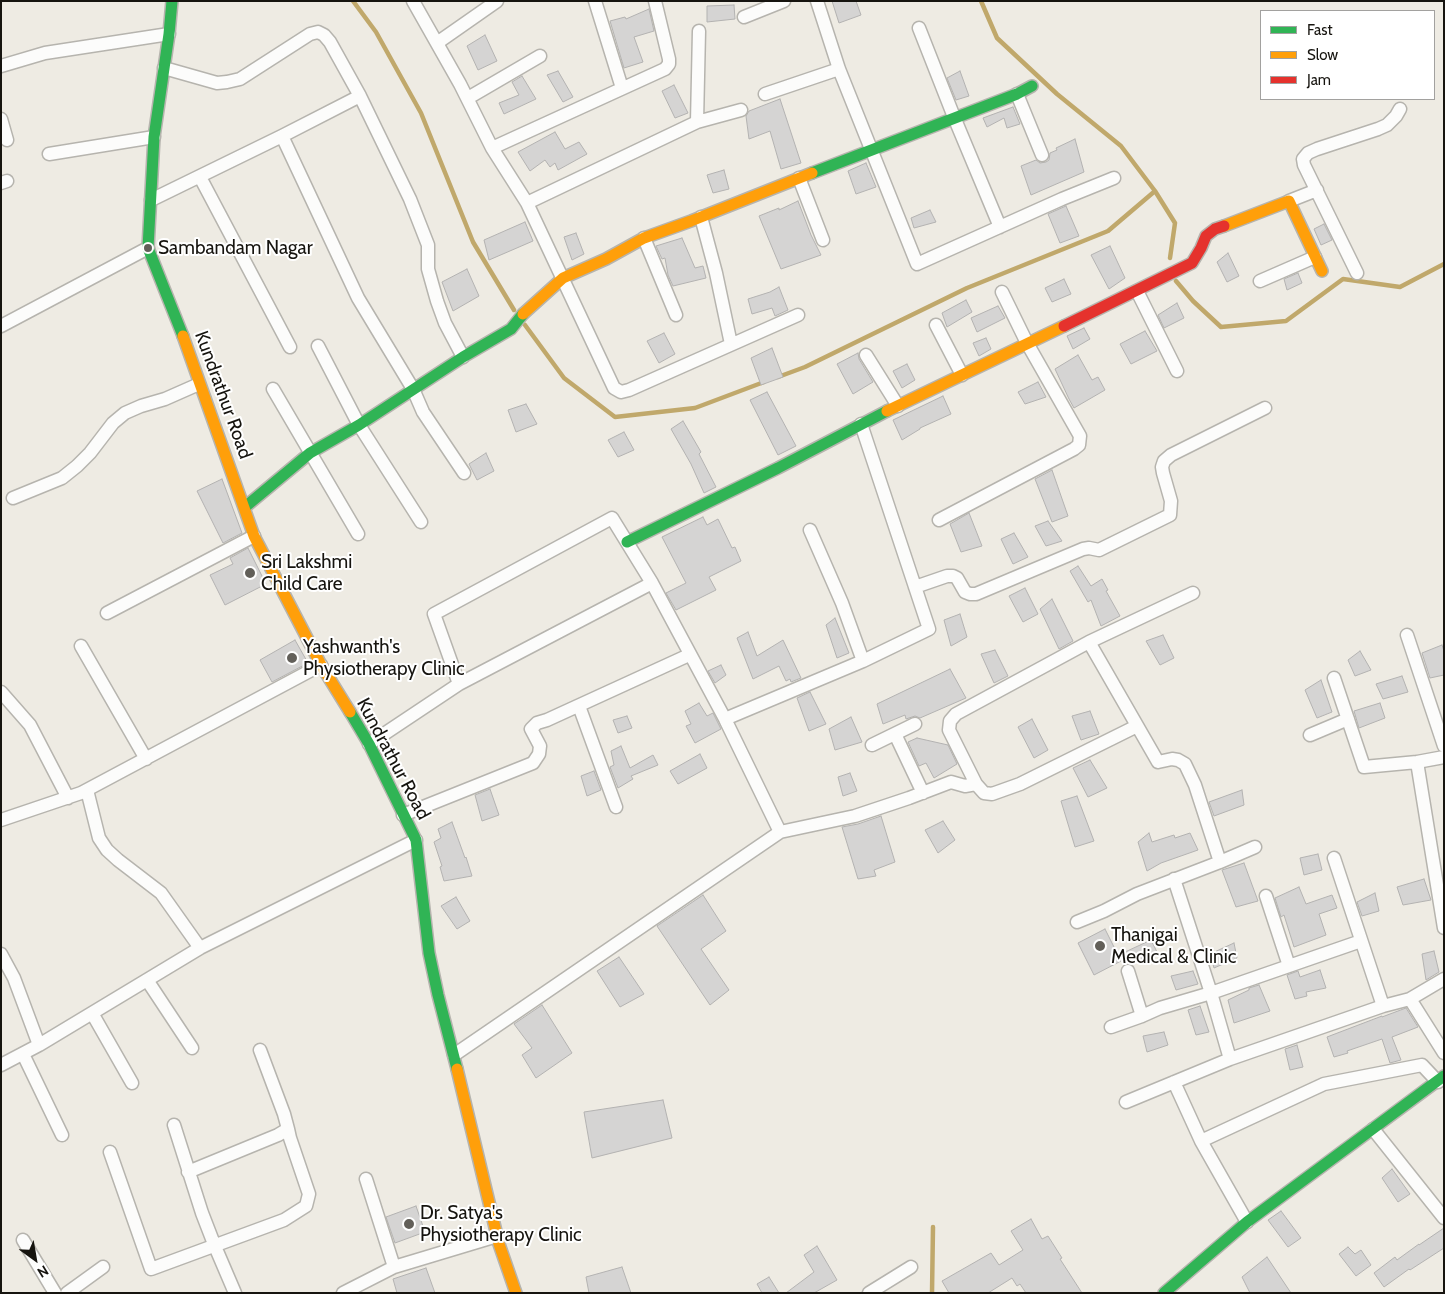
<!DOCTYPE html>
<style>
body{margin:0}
#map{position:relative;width:1445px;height:1294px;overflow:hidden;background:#eeebe3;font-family:Cabin,sans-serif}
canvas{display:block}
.frame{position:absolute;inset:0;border:2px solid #16140f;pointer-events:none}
.legend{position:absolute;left:1260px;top:10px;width:175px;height:90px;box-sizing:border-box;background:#fff;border:1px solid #a2a19f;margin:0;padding:6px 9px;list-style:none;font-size:15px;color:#16140f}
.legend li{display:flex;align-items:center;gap:10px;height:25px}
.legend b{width:25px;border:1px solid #a2a19f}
.north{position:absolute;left:10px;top:1234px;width:50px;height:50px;-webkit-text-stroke:4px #fff;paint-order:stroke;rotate:148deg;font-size:14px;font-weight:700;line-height:20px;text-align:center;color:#16140f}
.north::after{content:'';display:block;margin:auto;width:18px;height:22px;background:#16140f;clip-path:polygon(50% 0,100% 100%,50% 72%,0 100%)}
</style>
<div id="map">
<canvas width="1445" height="1294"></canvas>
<div class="frame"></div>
<ul class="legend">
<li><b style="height:6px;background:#30b455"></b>Fast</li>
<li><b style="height:6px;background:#ff9f0a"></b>Slow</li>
<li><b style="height:6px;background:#e5322d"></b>Jam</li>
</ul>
<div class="north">N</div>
</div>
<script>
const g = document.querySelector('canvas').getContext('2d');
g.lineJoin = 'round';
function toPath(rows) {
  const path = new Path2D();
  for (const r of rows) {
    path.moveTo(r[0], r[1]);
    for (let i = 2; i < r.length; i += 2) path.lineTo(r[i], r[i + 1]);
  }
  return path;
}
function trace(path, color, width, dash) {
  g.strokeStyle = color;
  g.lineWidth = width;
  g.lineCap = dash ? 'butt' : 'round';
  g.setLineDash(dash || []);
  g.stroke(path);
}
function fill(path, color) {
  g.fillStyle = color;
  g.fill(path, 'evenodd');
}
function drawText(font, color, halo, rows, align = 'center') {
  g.font = font + ' Cabin,sans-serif';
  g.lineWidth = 4;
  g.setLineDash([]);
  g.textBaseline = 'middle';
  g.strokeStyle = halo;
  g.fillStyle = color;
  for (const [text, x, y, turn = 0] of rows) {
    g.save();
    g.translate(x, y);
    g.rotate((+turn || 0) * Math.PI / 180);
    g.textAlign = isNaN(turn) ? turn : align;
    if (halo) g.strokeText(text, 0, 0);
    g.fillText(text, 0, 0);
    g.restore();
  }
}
const stream = toPath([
 [353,1,376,32,421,113,473,242,514,310],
 [981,1,997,38,1057,94,1121,146,1155,191],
 [1176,281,1193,301,1221,327,1286,321,1343,279,1400,287,1444,264],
 [525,325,564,378,615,417,695,408,764,382],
 [778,377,805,367,967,288,1108,231,1155,191,1175,223,1170,258],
 [932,1293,933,1227]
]);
const building = toPath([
 [832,1,856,1,861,15,839,23,832,1],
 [734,5,735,19,707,22,707,6,734,5],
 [649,9,654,31,634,37,643,62,624,68,610,21,625,17,626,19,649,9],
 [485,35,497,61,478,70,467,46,485,35],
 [558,71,573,97,563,102,547,75,558,71],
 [960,71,969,96,956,100,947,78,960,71],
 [522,76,536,99,504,114,499,103,519,95,512,82,522,76],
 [674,85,688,113,675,118,662,91,674,85],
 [780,99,801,163,781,169,770,131,749,139,746,116,749,111,780,99],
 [1013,107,1020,124,1007,128,1004,118,987,127,983,118,1013,107],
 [555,132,565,149,579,142,587,154,558,170,555,163,550,167,545,160,530,171,518,152,555,132],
 [1075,139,1084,172,1031,195,1021,166,1036,160,1040,163,1046,162,1049,160,1050,153,1057,150,1056,148,1075,139],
 [866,163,876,187,856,194,848,171,866,163],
 [724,170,729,189,713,193,707,175,724,170],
 [798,201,811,235,821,255,781,269,759,216,779,208,779,210,798,201],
 [1066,206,1079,236,1060,243,1048,214,1066,206],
 [930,210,936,222,914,228,911,218,930,210],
 [525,222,533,241,489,260,484,240,525,222],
 [1324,224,1332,240,1321,245,1314,229,1324,224],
 [576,233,584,254,572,260,564,237,576,233],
 [682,238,695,268,703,266,706,278,673,286,668,275,665,258,662,259,656,246,682,238],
 [1110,246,1125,278,1109,289,1091,255,1110,246],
 [1228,253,1239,276,1227,282,1217,262,1228,253],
 [467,269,479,296,453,311,442,282,467,269],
 [1298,273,1302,283,1287,290,1284,279,1298,273],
 [1064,279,1071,294,1052,302,1045,288,1064,279],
 [779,287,788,310,775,316,772,308,752,314,748,299,770,292,779,287],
 [966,300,972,312,947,327,942,313,966,300],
 [1177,303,1184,318,1164,328,1158,315,1177,303],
 [998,306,1005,318,977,332,971,318,998,306],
 [1084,328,1090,339,1073,349,1067,336,1084,328],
 [1145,331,1157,351,1131,364,1120,344,1145,331],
 [664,333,675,354,659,363,647,341,664,333],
 [986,338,991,349,979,356,973,343,986,338],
 [772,348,783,377,761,385,751,358,772,348],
 [858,353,859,359,873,382,853,394,837,364,858,353],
 [1078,355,1092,380,1098,377,1105,390,1074,408,1069,399,1055,369,1078,355],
 [907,364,915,380,902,388,893,371,907,364],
 [1038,382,1046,397,1025,404,1018,392,1038,382],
 [767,392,796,446,778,455,750,400,767,392],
 [943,396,951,414,920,428,920,429,902,440,893,420,943,396],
 [526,404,537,424,516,432,508,410,526,404],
 [683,421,701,452,699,454,716,487,704,493,691,464,671,429,683,421],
 [624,432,634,450,618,457,608,440,624,432],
 [486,453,494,471,477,480,469,464,486,453],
 [1052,470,1068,516,1052,522,1035,479,1052,470],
 [222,479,242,533,223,543,197,491,222,479],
 [969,513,982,546,961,552,950,524,969,513],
 [703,517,707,525,718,519,732,548,735,547,741,561,709,577,716,590,676,610,666,593,686,583,662,537,703,517],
 [1048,521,1062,541,1046,546,1035,526,1048,521],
 [1014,533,1028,557,1013,564,1001,539,1014,533],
 [248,548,266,584,225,605,210,575,233,564,230,558,248,548],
 [1078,566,1091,586,1102,579,1108,590,1106,591,1120,616,1101,626,1091,600,1088,602,1070,571,1078,566],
 [1025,588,1038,614,1023,622,1009,596,1025,588],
 [1052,599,1073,641,1059,649,1040,609,1052,599],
 [960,614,967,637,951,646,944,620,960,614],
 [835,618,849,653,837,658,826,625,835,618],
 [748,632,757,656,783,640,801,678,791,682,790,679,786,681,779,666,753,679,737,638,748,632],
 [1163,635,1174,658,1160,665,1146,641,1163,635],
 [295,640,308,663,272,682,260,660,295,640],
 [1442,645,1444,651,1444,675,1430,678,1422,653,1442,645],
 [995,650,1008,676,994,683,981,654,995,650],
 [1360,651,1371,670,1355,676,1348,660,1360,651],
 [721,665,726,675,715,683,708,671,721,665],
 [950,669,966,698,920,718,915,716,906,719,905,715,883,724,877,704,950,669],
 [1402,676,1408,692,1383,699,1376,684,1402,676],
 [1321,680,1332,712,1317,718,1305,690,1321,680],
 [810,692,826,724,809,731,797,698,810,692],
 [699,703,707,716,713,713,721,729,695,743,686,726,691,724,685,711,699,703],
 [1380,703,1385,718,1359,728,1354,711,1380,703],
 [1090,711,1099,734,1081,740,1072,716,1090,711],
 [627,716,632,728,618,733,613,720,627,716],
 [851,717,862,742,835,750,829,729,851,717],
 [1032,719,1048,750,1034,758,1018,727,1032,719],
 [917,738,948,745,957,764,934,778,926,763,919,766,908,742,917,738],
 [621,746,630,768,653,755,658,765,631,776,633,779,618,788,610,767,614,765,611,751,621,746],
 [700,754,707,768,678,784,670,771,700,754],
 [1090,760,1107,788,1088,797,1073,768,1090,760],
 [594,771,601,790,587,796,581,776,594,771],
 [850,773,857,791,843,796,838,777,850,773],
 [490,789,499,815,482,821,475,795,490,789],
 [1242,790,1244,805,1214,816,1209,802,1242,790],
 [1077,796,1094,841,1075,847,1061,801,1077,796],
 [881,816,895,862,874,870,876,876,858,879,842,827,858,824,881,816],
 [943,821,955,840,938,853,925,830,943,821],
 [452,822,465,858,466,857,472,876,444,881,440,867,442,866,434,842,441,838,438,829,452,822],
 [1149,833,1152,842,1174,835,1175,838,1190,833,1198,850,1161,863,1147,871,1138,842,1149,833],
 [1318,854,1322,870,1304,875,1300,858,1318,854],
 [1244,863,1258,901,1236,907,1222,870,1244,863],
 [1424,879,1431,900,1403,905,1397,887,1424,879],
 [1299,887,1306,904,1332,895,1337,908,1319,914,1326,935,1294,947,1284,915,1281,917,1275,898,1299,887],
 [1375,893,1379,911,1362,916,1357,902,1375,893],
 [703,895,726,931,701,949,729,990,710,1005,657,926,703,895],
 [456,897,470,921,457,929,441,906,456,897],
 [1105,929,1121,961,1094,975,1078,943,1105,929],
 [1151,940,1158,954,1129,963,1125,952,1151,940],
 [1234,943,1237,958,1214,968,1210,954,1234,943],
 [1434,951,1439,972,1426,980,1422,954,1434,951],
 [619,957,644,994,620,1007,597,971,619,957],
 [1320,970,1326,988,1306,992,1307,996,1295,999,1287,975,1298,971,1300,977,1320,970],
 [1193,971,1198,984,1176,990,1171,976,1193,971],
 [1259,985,1270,1011,1234,1023,1228,1000,1249,990,1249,988,1259,985],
 [542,1005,572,1053,536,1078,522,1055,532,1048,514,1024,542,1005],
 [1200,1006,1209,1032,1196,1035,1188,1010,1200,1006],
 [1406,1008,1418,1027,1392,1037,1401,1060,1390,1063,1382,1039,1347,1051,1348,1053,1334,1057,1327,1037,1382,1016,1382,1017,1406,1008],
 [1164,1032,1168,1045,1147,1052,1143,1036,1164,1032],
 [1297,1045,1303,1067,1290,1070,1285,1049,1297,1045],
 [663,1100,672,1138,592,1158,584,1112,663,1100],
 [1392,1169,1410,1194,1398,1202,1382,1178,1392,1169],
 [416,1206,425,1232,395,1243,386,1217,416,1206],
 [1281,1211,1301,1238,1288,1247,1268,1220,1281,1211],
 [1031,1219,1042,1239,1048,1236,1062,1258,1060,1259,1082,1293,1026,1293,1020,1284,1017,1286,1012,1278,988,1293,949,1293,942,1281,991,1253,999,1265,1023,1250,1011,1231,1031,1219],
 [1444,1228,1444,1248,1410,1270,1409,1269,1384,1287,1374,1273,1395,1257,1397,1260,1419,1244,1419,1245,1444,1228],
 [817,1246,837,1280,814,1293,786,1293,814,1272,804,1255,817,1246],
 [1348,1247,1355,1254,1361,1250,1371,1265,1356,1276,1339,1254,1348,1247],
 [1267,1257,1291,1293,1250,1293,1242,1277,1267,1257],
 [622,1267,631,1293,589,1293,586,1277,622,1267],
 [426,1268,435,1293,397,1293,393,1279,426,1268],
 [769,1277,779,1293,762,1293,757,1284,769,1277]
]);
const street = toPath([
 [413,1,460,84,492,148,527,203,614,388,621,392,629,390,798,315],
 [595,1,622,88],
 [817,1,839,69,917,264,1062,199,1114,178],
 [744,17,784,1],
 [919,28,954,117,1000,227],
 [437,43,497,1],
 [1,66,45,53,169,34],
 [164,68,217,83,227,82,240,79,310,34,318,32,324,35,330,42,360,96,410,199,428,245,428,269,437,301,445,323,463,357],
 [765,94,839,69],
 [1017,94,1042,155],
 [468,98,540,56],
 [1,119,7,140],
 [697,122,699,31],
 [282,136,358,298,413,389,423,412,464,473],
 [492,148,665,69,669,64,669,59,655,1],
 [49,154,154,137],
 [200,177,290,347],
 [799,178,823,240],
 [1,183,7,181],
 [151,200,282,136,360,96],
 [1289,201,1317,190],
 [527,203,697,122,741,110],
 [701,217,716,273,731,344],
 [644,238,676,315],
 [1357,273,1304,165,1303,159,1308,153,1317,149,1378,129,1387,125,1396,116,1400,109],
 [1260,281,1315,257],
 [1137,291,1177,371],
 [936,325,962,375],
 [1,326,148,248],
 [318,346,359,425,421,522],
 [866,355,898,406],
 [273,389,358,534],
 [13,498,62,478,77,466,90,453,113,423,125,413,141,406,165,399,199,384],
 [939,520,1074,449,1079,445,1080,436,1027,343,1002,292],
 [810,530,842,603,863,661],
 [915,587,947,576,953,576,957,578,965,592,970,594,976,594,1083,549,1089,548,1099,550,1170,515,1171,501,1163,473,1162,467,1164,461,1171,455,1265,408],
 [107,613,254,536],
 [1407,635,1444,746],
 [1089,642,1158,762,1172,759,1178,760,1185,764,1195,785,1220,862],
 [81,646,146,759],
 [1334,678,1364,767,1417,762,1444,757],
 [459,684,434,614,612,518,652,583,725,719,780,832],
 [1,692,30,725,68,798],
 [579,706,616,807],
 [725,719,863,661,929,629,861,424],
 [895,734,923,793],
 [1310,735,1348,719],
 [369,744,459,684,652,583],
 [872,745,915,724],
 [1417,762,1444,928],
 [976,784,949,730,950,721,956,714,1089,642,1193,593],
 [87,790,99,838,107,850,118,860,161,893,200,948],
 [403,815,533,763,539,754,540,746,531,729,537,723,547,720,689,655],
 [1,820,81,793,321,665],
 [1334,858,1383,1006],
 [1174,879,1211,993,1230,1059],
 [1266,896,1289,966],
 [1077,922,1104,911,1137,894,1220,862,1255,847],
 [1,954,14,978,39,1045],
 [1128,971,1142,1016],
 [147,980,192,1048],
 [1410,999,1444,1053],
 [92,1013,132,1083],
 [1111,1027,1142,1016,1160,1008,1211,993,1361,941],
 [260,1050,284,1114,288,1129],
 [23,1054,62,1135],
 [454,1055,780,832,855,816,909,798,951,782,965,786,976,784,984,793,992,794,1020,784,1137,726],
 [1,1065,39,1045,200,948,416,840],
 [1174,1082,1201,1141,1247,1222],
 [1126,1102,1230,1059,1383,1006,1410,999,1444,979],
 [174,1125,202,1213,214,1244,235,1293],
 [1373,1129,1444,1218],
 [1201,1141,1324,1084,1422,1065,1438,1082],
 [110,1152,151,1269,284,1220,306,1206,309,1194,290,1138,288,1129,278,1135,188,1172],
 [366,1179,394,1267],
 [23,1240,55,1293],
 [67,1293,103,1267],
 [343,1293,394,1267,497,1236],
 [869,1293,911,1267]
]);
const fast = toPath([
 [172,1,169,34,154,137,148,248,183,336],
 [812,173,1017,94,1032,86],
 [245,507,310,453,359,425,463,357,511,329,523,314],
 [627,542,778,468,887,411],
 [350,712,369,744,416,840,429,953,438,995,457,1069],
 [1164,1293,1247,1222,1444,1076]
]);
const slow = toPath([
 [1224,226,1289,201,1322,271],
 [523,314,563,278,606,259,644,238,691,221,812,173],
 [183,336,254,536,321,665,350,712],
 [887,411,1064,326],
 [457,1069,499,1244,516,1293]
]);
const jam = toPath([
 [1064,326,1192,263,1201,248,1206,236,1215,229,1224,226]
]);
const markers = [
 [148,248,5,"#625f59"],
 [250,573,6,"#625f59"],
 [292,658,6,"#625f59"],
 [1100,946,6,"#625f59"],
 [409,1224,6,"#625f59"]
];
const poiNames = [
 ["Sambandam Nagar",158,248],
 ["Sri Lakshmi",261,562],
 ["Child Care",261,584],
 ["Yashwanth's",303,647],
 ["Physiotherapy Clinic",303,669],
 ["Thanigai",1111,935],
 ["Medical & Clinic",1111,957],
 ["Dr. Satya's",420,1213],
 ["Physiotherapy Clinic",420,1235]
];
const streetNames = [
 ["Kundrathur Road",223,395,70],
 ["Kundrathur Road",393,759,62]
];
trace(stream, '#c0a86b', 4.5);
fill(building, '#d5d4d3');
trace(building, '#b3b2b1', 1);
trace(street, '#b6b4ae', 15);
trace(fast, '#b6b4ae', 14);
trace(slow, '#b6b4ae', 14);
trace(jam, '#b6b4ae', 14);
trace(street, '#fcfcfb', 12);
trace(fast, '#30b455', 11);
trace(slow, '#ff9f0a', 11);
trace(jam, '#e5322d', 11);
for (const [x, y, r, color] of markers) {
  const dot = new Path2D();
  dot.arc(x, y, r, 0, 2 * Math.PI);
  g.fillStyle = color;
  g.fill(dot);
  trace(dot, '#fff', 2);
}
drawText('19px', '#16140f', '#fff', poiNames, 'left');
drawText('19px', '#16140f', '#fff', streetNames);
</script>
